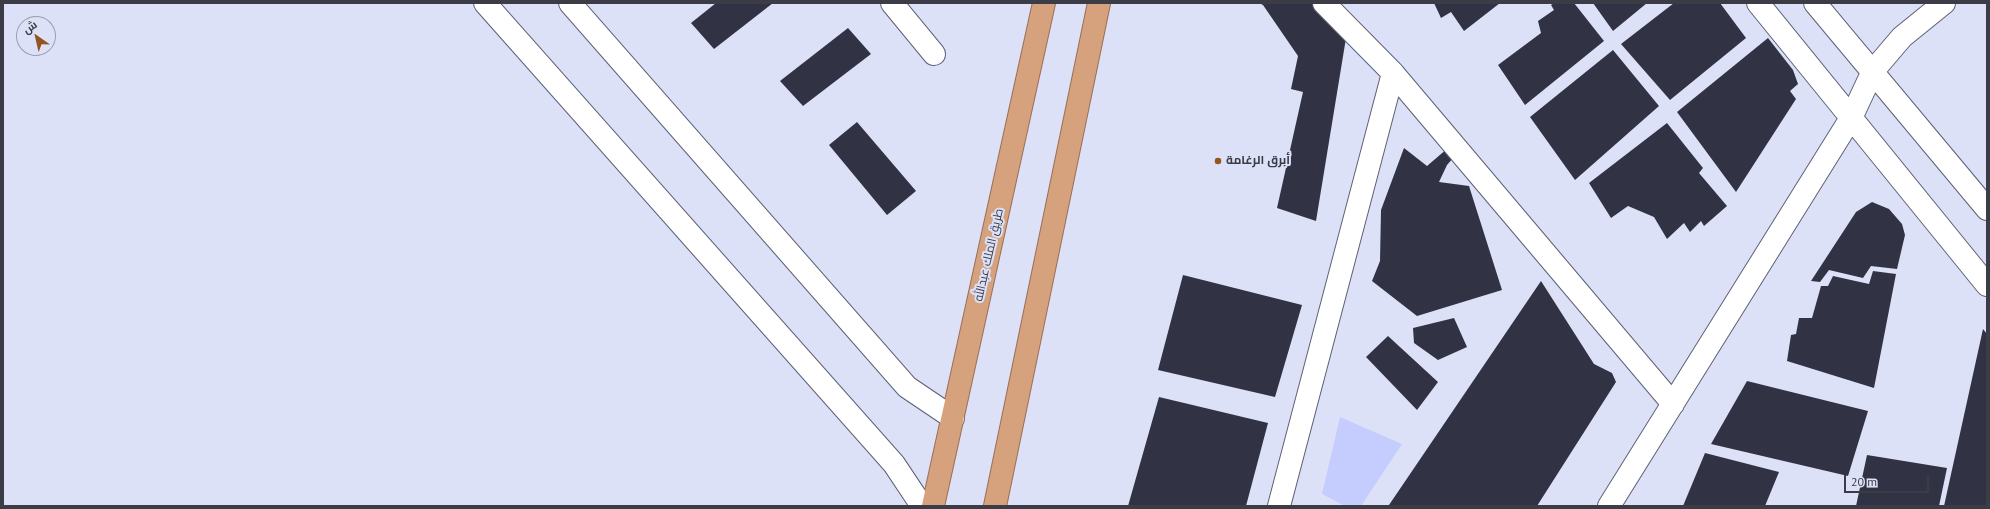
<!DOCTYPE html>
<meta charset="utf-8">
<style>
body{margin:0}
#map{position:relative;width:1990px;height:509px;overflow:hidden;background:#dde1f8;font-family:"PT Sans",Cairo,sans-serif}
canvas{display:block}
.frame{position:absolute;inset:0;border:4px solid #3b3c45;pointer-events:none}
.north{position:absolute;left:16px;top:16px;width:40px;height:40px;box-sizing:border-box;background:#dde1f8;border:1px solid #9c9fb0;border-radius:50%;rotate:326deg;font-size:11px;font-weight:700;line-height:16px;text-align:center;color:#3b3c45}
.north::after{content:'';display:block;margin:auto;width:14px;height:18px;background:#95541f;clip-path:polygon(50% 0,100% 100%,50% 72%,0 100%)}
.scale{position:absolute;left:1844px;top:475px;width:85px;height:18px;box-sizing:border-box;border:2px solid #3b3c45;border-top:0;padding-left:5px;font-size:12px;line-height:14px;white-space:nowrap;color:#3b3c45;-webkit-text-stroke:3px #dde1f8;paint-order:stroke}
</style>
<div id="map">
<canvas width="1990" height="509"></canvas>
<div class="frame"></div>
<div class="north">ش</div>
<div class="scale">20 m</div>
</div>
<script>
const g = document.querySelector('canvas').getContext('2d');
g.lineJoin = 'round';
function fill(path, color) {
  g.fillStyle = color;
  g.fill(path, 'evenodd');
}
function toPath(rows) {
  const path = new Path2D();
  for (const r of rows) {
    path.moveTo(r[0], r[1]);
    for (let i = 2; i < r.length; i += 2) path.lineTo(r[i], r[i + 1]);
  }
  return path;
}
function trace(path, color, width, dash) {
  g.strokeStyle = color;
  g.lineWidth = width;
  g.lineCap = dash ? 'butt' : 'round';
  g.setLineDash(dash || []);
  g.stroke(path);
}
function drawText(font, color, halo, rows, align = 'center') {
  g.font = font + ' "PT Sans",Cairo,sans-serif';
  g.lineWidth = 4;
  g.setLineDash([]);
  g.textBaseline = 'middle';
  g.strokeStyle = halo;
  g.fillStyle = color;
  for (const [text, x, y, turn = 0] of rows) {
    g.save();
    g.translate(x, y);
    g.rotate((+turn || 0) * Math.PI / 180);
    g.textAlign = isNaN(turn) ? turn : align;
    if (halo) g.strokeText(text, 0, 0);
    g.fillText(text, 0, 0);
    g.restore();
  }
}
const green = toPath([
 [1340,417,1402,444,1361,506,1345,506,1322,494]
]);
const building = toPath([
 [716,3,773,3,714,49,691,23],
 [1259,3,1313,3,1346,38,1316,221,1277,208,1303,92,1291,89,1298,56,1263,5],
 [1434,3,1500,3,1464,31,1451,12,1441,18],
 [1554,3,1574,3,1604,41,1525,105,1498,65,1541,33,1538,21,1554,10,1551,5],
 [1593,3,1647,3,1613,31],
 [1674,3,1720,3,1746,38,1670,100,1621,44],
 [848,28,871,54,803,106,780,81],
 [1768,38,1793,70,1798,84,1790,91,1796,99,1736,192,1677,112],
 [1613,50,1659,106,1575,180,1530,117],
 [857,122,916,191,887,215,829,145],
 [1667,123,1703,168,1699,173,1727,206,1704,226,1701,221,1690,232,1684,223,1667,239,1654,217,1628,206,1611,218,1589,183],
 [1404,148,1427,166,1448,148,1454,157,1447,165,1439,182,1469,186,1502,290,1417,316,1372,281,1380,261,1381,210],
 [1872,202,1889,209,1902,224,1905,235,1897,269,1871,266,1863,278,1829,270,1820,282,1811,281,1856,212],
 [1873,271,1896,274,1874,388,1787,361,1791,335,1796,334,1799,318,1812,318,1821,286,1828,286,1833,276,1869,284],
 [1183,275,1302,305,1275,397,1158,370],
 [1541,281,1594,364,1612,373,1616,382,1537,506,1391,506,1389,505],
 [1454,318,1467,347,1438,360,1414,343,1413,328],
 [1983,329,1987,334,1987,506,1944,506],
 [1388,336,1438,382,1417,410,1366,357],
 [1747,381,1868,411,1848,476,1711,444],
 [1159,397,1268,423,1246,506,1128,506],
 [1705,453,1779,472,1765,506,1683,506],
 [1867,455,1947,468,1939,506,1856,506]
]);
const minor = toPath([
 [485,3,894,464,922,506],
 [570,3,907,387,953,418],
 [892,3,934,54],
 [1324,3,1393,73,1673,404],
 [1758,3,1987,285],
 [1815,3,1987,209],
 [1279,506,1393,73],
 [1609,506,1851,118,1873,71,1902,37,1944,3]
]);
const trunk = toPath([
 [933,506,1044,3],
 [995,506,1099,3]
]);
const markers = [
 [1218,161,4,"#95541f"]
];
const poiNames = [
 ["أبرق الرغامة",1226,161]
];
const streetNames = [
 ["طريق الملك عبدالله",989,255,-77]
];
fill(green, '#c5cdfe');
fill(building, '#313344');
trace(minor, '#5e6175', 24);
trace(trunk, '#996f55', 24);
trace(minor, '#fff', 22);
trace(trunk, '#d6a27e', 22);
for (const [x, y, r, color] of markers) {
  const dot = new Path2D();
  dot.arc(x, y, r, 0, 2 * Math.PI);
  g.fillStyle = color;
  g.fill(dot);
  trace(dot, '#dde1f8', 1.5);
}
drawText('bold 12px', '#3b3c45', '#dde1f8', poiNames, 'left');
drawText('12px', '#3b3c45', '#dde1f8', streetNames);
</script>
